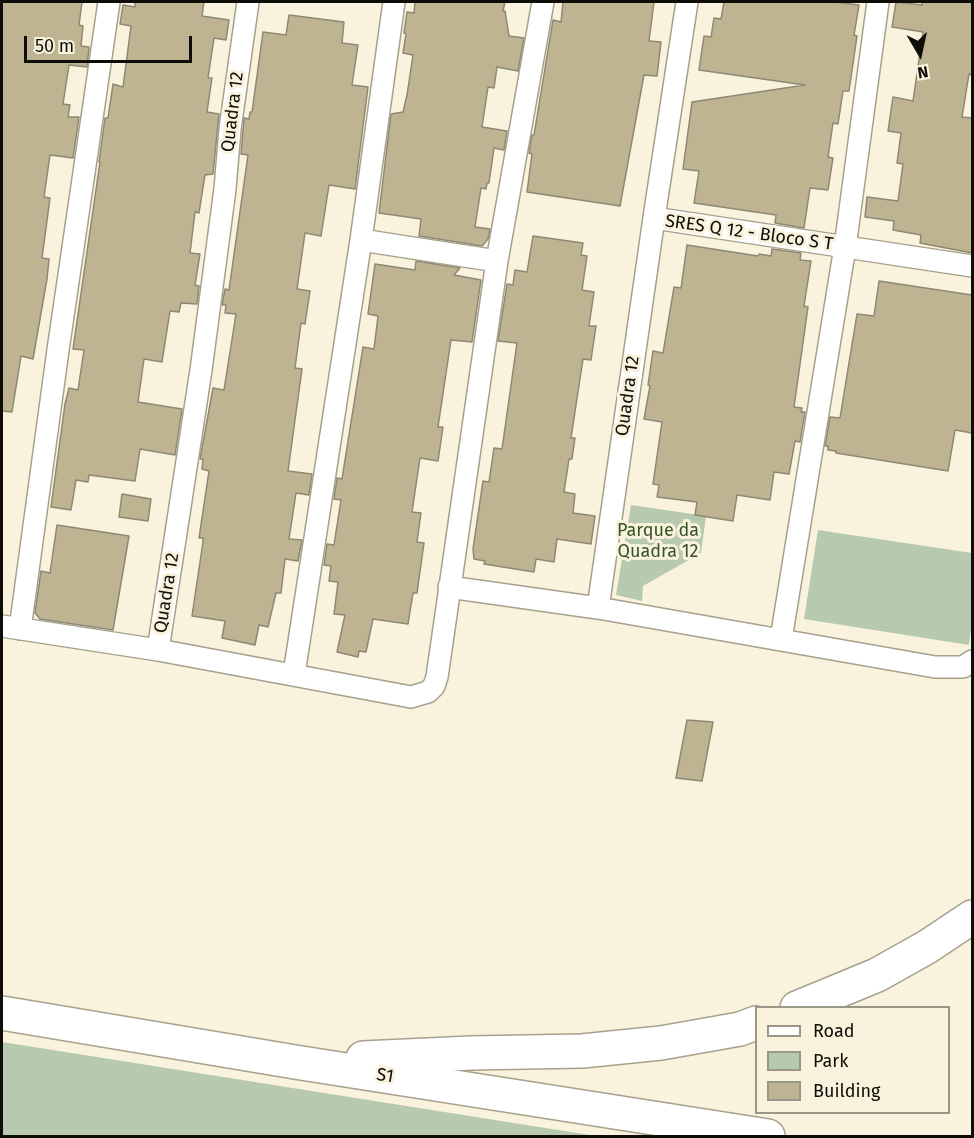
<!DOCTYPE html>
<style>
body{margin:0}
#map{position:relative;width:974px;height:1138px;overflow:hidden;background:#f9f3de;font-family:"Fira Sans",sans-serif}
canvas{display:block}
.frame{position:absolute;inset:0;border:3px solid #0f0d07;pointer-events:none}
.legend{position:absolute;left:755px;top:1006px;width:195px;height:108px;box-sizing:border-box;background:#f9f3de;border:2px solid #9b9788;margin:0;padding:8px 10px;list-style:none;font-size:18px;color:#0f0d07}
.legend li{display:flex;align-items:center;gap:12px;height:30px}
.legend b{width:30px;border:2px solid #9b9788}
.north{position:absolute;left:890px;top:24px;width:60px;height:60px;-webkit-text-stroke:4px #f9f3de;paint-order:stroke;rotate:171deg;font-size:16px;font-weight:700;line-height:24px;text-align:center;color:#0f0d07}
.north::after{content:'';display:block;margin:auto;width:21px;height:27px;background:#0f0d07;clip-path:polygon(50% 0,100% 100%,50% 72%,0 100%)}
.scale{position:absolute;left:24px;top:36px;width:168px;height:27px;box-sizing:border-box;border:3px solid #0f0d07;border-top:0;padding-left:8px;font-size:18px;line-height:21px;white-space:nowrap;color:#0f0d07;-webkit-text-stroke:4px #f9f3de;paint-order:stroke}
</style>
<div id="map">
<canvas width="974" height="1138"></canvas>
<div class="frame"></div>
<ul class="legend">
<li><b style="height:8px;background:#fff"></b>Road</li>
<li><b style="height:16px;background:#b7caaf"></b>Park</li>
<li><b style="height:16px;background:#beb492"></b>Building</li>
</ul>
<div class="north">N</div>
<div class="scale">50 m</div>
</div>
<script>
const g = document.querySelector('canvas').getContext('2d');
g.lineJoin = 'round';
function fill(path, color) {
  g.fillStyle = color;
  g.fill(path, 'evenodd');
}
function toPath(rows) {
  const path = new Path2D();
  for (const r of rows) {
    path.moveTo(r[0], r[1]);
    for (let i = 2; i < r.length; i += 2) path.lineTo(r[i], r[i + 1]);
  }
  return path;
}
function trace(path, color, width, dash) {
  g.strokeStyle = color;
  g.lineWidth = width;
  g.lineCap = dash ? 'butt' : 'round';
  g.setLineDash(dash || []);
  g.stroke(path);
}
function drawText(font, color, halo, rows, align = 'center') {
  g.font = font + ' "Fira Sans",sans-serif';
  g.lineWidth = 6;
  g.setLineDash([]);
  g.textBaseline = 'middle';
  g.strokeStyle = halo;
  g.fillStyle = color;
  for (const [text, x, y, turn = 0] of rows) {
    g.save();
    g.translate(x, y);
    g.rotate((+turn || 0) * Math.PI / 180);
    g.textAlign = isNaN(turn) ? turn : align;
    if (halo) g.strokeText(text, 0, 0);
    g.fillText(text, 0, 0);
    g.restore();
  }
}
const green = toPath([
 [631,505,706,516,701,553,643,586,642,601,616,595],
 [818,530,972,553,972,620,969,645,804,619],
 [2,1042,596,1136,2,1136]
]);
const building = toPath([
 [2,2,82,2,79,25,83,26,81,46,89,47,87,67,69,65,63,104,70,105,68,117,79,117,73,158,50,155,44,197,50,198,42,258,49,259,47,279,33,359,21,356,12,412,2,411,2,2],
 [135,2,204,2,202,16,229,20,226,40,214,38,208,78,212,78,207,112,219,114,213,174,205,175,199,213,195,212,190,253,200,254,195,285,199,286,197,304,181,303,179,312,170,311,162,362,144,359,138,402,182,409,175,455,140,449,135,481,89,475,88,482,76,480,71,510,51,507,65,404,69,388,78,390,84,350,73,349,100,162,99,162,105,118,108,118,113,84,123,87,131,26,120,24,123,5,135,7,135,2],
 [415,2,505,2,503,11,505,11,509,36,524,38,518,71,497,67,494,88,488,87,482,127,507,131,504,150,494,148,489,183,487,183,486,189,481,188,475,227,490,229,488,239,482,246,419,236,421,219,379,213,391,114,403,112,407,95,413,55,403,53,406,34,404,33,407,12,414,13,415,2],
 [563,2,654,2,649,41,661,42,657,76,644,75,620,206,527,192,532,154,529,153,532,135,534,135,553,20,561,22,563,2],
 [724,2,835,2,859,5,854,35,857,36,849,91,843,91,838,124,833,123,828,157,833,158,828,190,810,188,804,228,775,223,776,215,694,203,699,171,683,169,692,102,805,85,699,70,704,36,711,37,714,18,721,19,724,2],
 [896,2,922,5,922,2,972,2,972,75,969,74,962,117,972,118,972,253,920,243,921,235,893,230,894,221,865,217,867,197,898,201,903,164,897,163,901,133,888,131,893,97,913,101,923,32,892,27,896,2],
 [289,15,344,22,342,43,358,45,352,85,368,87,355,189,329,185,321,236,305,233,297,289,310,291,305,324,301,323,295,368,302,369,288,471,312,474,309,495,296,493,289,539,302,540,298,561,285,559,281,593,276,593,268,627,259,625,255,645,222,638,225,621,192,616,203,542,203,538,199,538,209,471,202,469,203,459,200,459,213,388,224,390,236,314,225,313,226,305,222,305,225,289,229,290,248,155,241,154,244,118,249,119,250,112,252,112,263,32,286,35,289,15],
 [533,236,583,243,581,255,587,256,582,290,594,292,589,326,596,326,591,360,583,359,571,438,575,438,572,459,569,459,564,492,575,494,573,513,595,516,591,544,557,539,554,562,536,559,534,572,484,564,485,561,474,559,473,549,483,481,489,482,494,448,502,449,517,343,498,341,507,284,513,285,515,270,527,272,533,236],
 [687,245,758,256,759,254,771,256,772,249,801,253,800,260,811,261,804,306,808,307,794,407,802,408,801,412,805,412,800,442,795,441,789,474,774,472,770,500,737,495,733,521,695,515,697,502,657,497,659,485,653,484,662,422,644,419,650,386,648,385,653,351,663,353,674,287,681,288,687,245],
 [416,261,460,268,454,275,481,280,472,342,451,340,438,427,443,427,438,461,420,458,412,512,421,513,417,542,424,543,417,593,413,593,408,624,373,619,366,652,359,651,358,657,337,652,345,615,334,614,338,582,329,581,331,566,324,565,327,544,334,545,341,500,334,499,337,478,342,479,363,347,374,349,378,316,368,314,375,264,415,270,416,261],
 [879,281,972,295,972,433,955,430,948,471,836,453,836,451,828,450,828,446,825,446,830,417,840,418,857,314,874,316,879,281],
 [122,494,151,499,148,521,119,517,122,494],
 [57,525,129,536,113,630,40,619,35,613,41,571,50,573,57,525],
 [687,720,713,722,702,781,676,778,687,720]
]);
const street = toPath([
 [654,218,972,266],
 [361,240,497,261],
 [449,587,598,608,935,667,963,667,972,661],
 [598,608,655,211,687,2],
 [2,626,158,650,411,697,428,692,434,686,437,677,497,261,543,2],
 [20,629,58,350,109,2],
 [781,639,845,247,878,2],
 [158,650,201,370,225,189,230,129,248,2],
 [294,674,361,240,394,2]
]);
const highway = toPath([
 [797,1008,877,975,927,947,972,917],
 [2,1013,295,1062,768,1136],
 [363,1058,471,1053,582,1051,661,1043,740,1029,756,1023]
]);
const streetNames = [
 ["Quadra 12",233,112,-83],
 ["SRES Q 12 - Bloco S T",749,233,8],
 ["Quadra 12",628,396,-82],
 ["Quadra 12",167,593,-81],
 ["S1",385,1076,9]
];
const parkNames = [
 ["Parque da",658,531],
 ["Quadra 12",658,552]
];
fill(green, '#b7caaf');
fill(building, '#beb492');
trace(building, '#8d8875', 1.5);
trace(street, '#a6a08d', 24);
trace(highway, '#a6a08d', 36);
trace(street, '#fff', 21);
trace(highway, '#fff', 33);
drawText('18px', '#0f0d07', '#f9f3de', streetNames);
drawText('18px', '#365327', '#f9f3de', parkNames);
</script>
